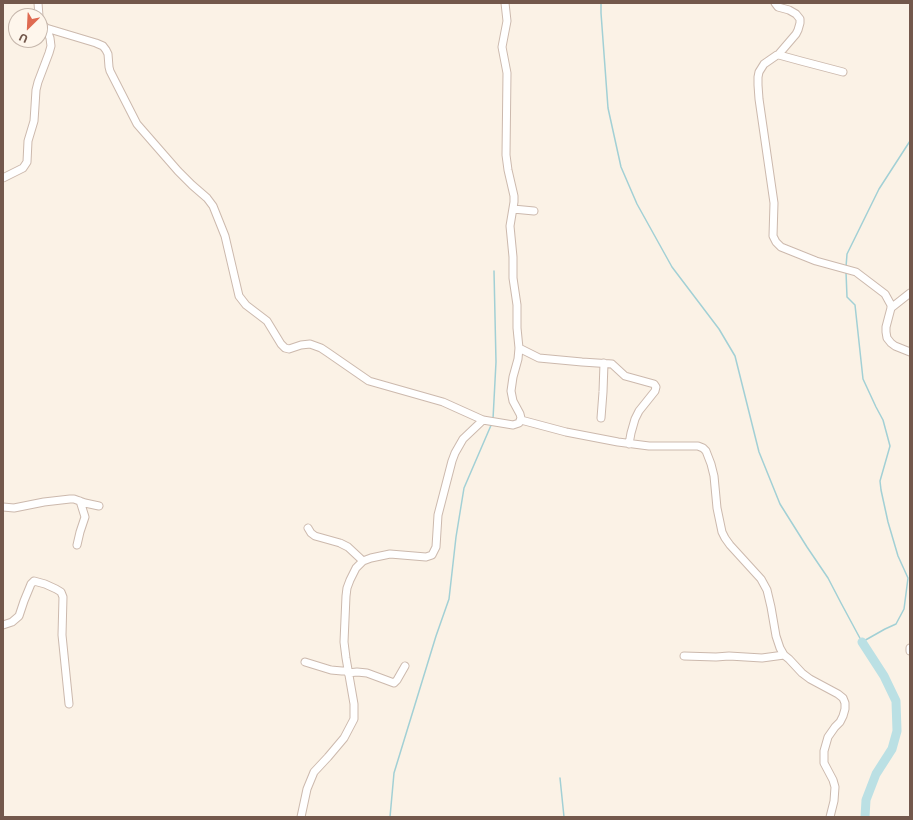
<!DOCTYPE html>
<style>
body{margin:0}
#map{position:relative;width:913px;height:820px;overflow:hidden;background:#fbf2e6;font-family:Montserrat,sans-serif}
canvas{display:block}
.frame{position:absolute;inset:0;border:4px solid #73584c;pointer-events:none}
.north{position:absolute;left:8px;top:8px;width:40px;height:40px;box-sizing:border-box;background:#fef6ec;border:1px solid #c6b7ac;border-radius:50%;rotate:204deg;font-size:11px;font-weight:700;line-height:16px;text-align:center;color:#73584c}
.north::after{content:'';display:block;margin:auto;width:14px;height:18px;background:#df6a51;clip-path:polygon(50% 0,100% 100%,50% 72%,0 100%)}
</style>
<div id="map">
<canvas width="913" height="820"></canvas>
<div class="frame"></div>
<div class="north">U</div>
</div>
<script>
const g = document.querySelector('canvas').getContext('2d');
g.lineJoin = 'round';
function toPath(rows) {
  const path = new Path2D();
  for (const r of rows) {
    path.moveTo(r[0], r[1]);
    for (let i = 2; i < r.length; i += 2) path.lineTo(r[i], r[i + 1]);
  }
  return path;
}
function trace(path, color, width, dash) {
  g.strokeStyle = color;
  g.lineWidth = width;
  g.lineCap = dash ? 'butt' : 'round';
  g.setLineDash(dash || []);
  g.stroke(path);
}
const stream = toPath([
 [601,3,601,13,608,108,621,167,637,204,672,267,719,329,735,356,759,452,780,504,807,547,828,578,841,603,862,642,885,629,896,624,904,609,908,578,898,556,888,522,881,490,880,481,890,446,883,420,876,407,863,379,855,305,847,297,846,272],
 [846,267,847,254,879,189,910,141],
 [493,419,496,362,494,271],
 [560,778,564,817],
 [390,817,394,773,436,636,449,599,456,537,464,488,492,423]
]);
const river = toPath([
 [862,642,884,676,896,701,897,731,892,749,876,774,866,800,865,817]
]);
const minor = toPath([
 [38,3,39,16],
 [775,3,778,7,789,10,796,14,800,19,800,23,798,30,796,34,778,55],
 [40,19,42,24,46,28,96,43,103,46,106,50,108,54,109,67,110,71,137,124,178,171,192,185,207,198,213,206,225,236,239,296,246,305,267,321,281,344,285,348,289,349,301,345,310,344,321,348,327,352,369,381,443,402,483,420,513,425,519,423,521,418,520,414,513,401,511,391,513,377,518,359,519,348,517,328,517,305,513,278,513,257,510,226,514,202,514,196,508,170,506,155,507,73,502,47,507,21,505,3],
 [843,72,801,61,779,55,777,55,764,64,759,72,758,77,758,85,759,99,774,203,773,236,776,242,781,247,816,261,856,272,885,294,891,305,891,308,886,327,886,332,887,338,891,343,895,346,910,352],
 [3,178,23,168,27,162,28,141,34,121,35,106,36,90,38,82,49,53,51,46,50,38,46,28],
 [513,209,534,211],
 [891,308,910,293],
 [519,348,539,358,582,362,612,364,625,376,654,384,656,387,655,391,639,411,635,419,631,433,629,444],
 [601,418,603,392,604,363],
 [521,420,566,432,618,442,649,446,698,446,703,448,706,451,711,464,714,476,717,508,722,532,725,538,730,545,761,579,767,590,771,607,776,636,780,648,784,655,789,659,802,673,810,679,838,694,843,698,845,703,845,709,843,716,840,722,835,727,828,737,824,751,824,763,833,780,835,787,834,801,830,817],
 [3,507,14,508,44,502,70,499,74,499,85,503,99,506],
 [308,528,311,533,315,536,340,543,348,547,363,561],
 [77,545,80,532,85,517,80,501],
 [3,625,12,622,19,616,24,601,31,584,34,581,45,584,56,589,61,592,63,597,62,635,69,704],
 [910,648,910,651],
 [684,656,716,657,729,656,762,658,784,655],
 [305,662,331,670,342,671,348,671],
 [348,673,357,672,367,673,394,683,397,680,405,666],
 [301,817,307,789,314,772,328,757,344,738,354,719,354,704,346,658,344,642,346,596,347,588,350,580,356,568,363,561,371,558,390,554,426,557,432,555,436,547,438,515,452,461,455,453,463,439,483,420]
]);
trace(stream, '#a2d0d5', 1.5);
trace(river, '#bbe0e4', 9);
trace(minor, '#ccb9ad', 9);
trace(minor, '#fff', 7);
</script>
